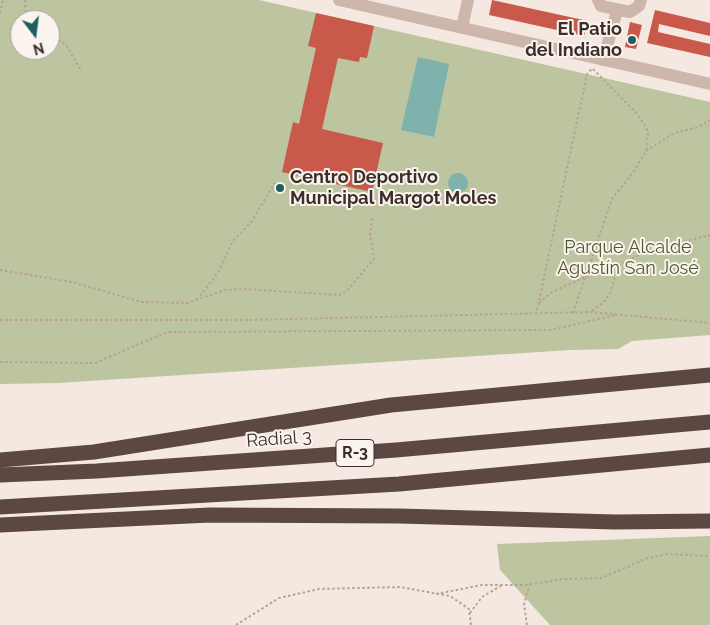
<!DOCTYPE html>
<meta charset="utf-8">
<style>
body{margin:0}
#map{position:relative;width:710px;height:625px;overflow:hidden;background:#f4e8e1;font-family:Raleway,sans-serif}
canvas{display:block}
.north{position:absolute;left:10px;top:10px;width:50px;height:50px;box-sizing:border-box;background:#fbf3ee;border:1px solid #aea4a0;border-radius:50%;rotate:165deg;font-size:14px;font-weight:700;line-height:20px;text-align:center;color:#3b2e2b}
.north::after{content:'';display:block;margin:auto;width:18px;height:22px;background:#1f5e5a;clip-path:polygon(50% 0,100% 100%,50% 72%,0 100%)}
</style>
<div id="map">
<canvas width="710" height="625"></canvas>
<div class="north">N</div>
</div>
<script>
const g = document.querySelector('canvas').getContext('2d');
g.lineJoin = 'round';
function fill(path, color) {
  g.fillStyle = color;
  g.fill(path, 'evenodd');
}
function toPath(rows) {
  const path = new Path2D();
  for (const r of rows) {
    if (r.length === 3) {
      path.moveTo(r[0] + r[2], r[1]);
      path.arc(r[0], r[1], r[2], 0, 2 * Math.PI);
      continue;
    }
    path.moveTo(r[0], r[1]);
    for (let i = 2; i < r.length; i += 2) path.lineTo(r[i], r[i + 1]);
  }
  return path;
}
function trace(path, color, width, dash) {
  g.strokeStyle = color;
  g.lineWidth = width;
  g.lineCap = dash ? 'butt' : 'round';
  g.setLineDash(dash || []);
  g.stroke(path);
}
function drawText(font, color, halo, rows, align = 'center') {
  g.font = font + ' Raleway,sans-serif';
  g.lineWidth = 4;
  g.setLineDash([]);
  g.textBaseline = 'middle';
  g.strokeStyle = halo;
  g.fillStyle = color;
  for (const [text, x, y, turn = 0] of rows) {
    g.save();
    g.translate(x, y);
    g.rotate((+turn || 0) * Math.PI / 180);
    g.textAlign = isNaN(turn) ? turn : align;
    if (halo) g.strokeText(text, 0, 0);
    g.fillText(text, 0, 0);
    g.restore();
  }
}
const green = toPath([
 [0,0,259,0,710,102,710,335,632,341,618,349,570,350,58,383,0,384],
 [20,20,50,20,50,50,20,50],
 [710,536,710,625,550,625,500,570,497,544]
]);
const water = toPath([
 [418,57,449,64,434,137,401,130],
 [458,183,10]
]);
const building = toPath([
 [492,0,588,21,584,36,489,15],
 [655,10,710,23,710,36,659,24,658,32,710,44,710,57,647,43],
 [316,13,374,26,367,58,360,57,359,62,338,58,322,129,383,143,372,192,282,172,293,122,299,124,316,48,308,46],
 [630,22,642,25,636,49,625,47]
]);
const path = toPath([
 [25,0,26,15,29,20],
 [0,13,3,0],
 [50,34,67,46,82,72],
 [646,151,674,133,699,127,710,120],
 [0,270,72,282,141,302,187,303,225,290,243,289,339,295,346,292,374,259,370,233,373,217],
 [200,296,219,271,233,241,251,222,275,183],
 [539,303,552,292,581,279,618,266],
 [592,311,603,303,610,294,618,266,647,251,710,235],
 [573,313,612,199,634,171,646,151,648,134,646,127,638,115,593,69],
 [536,315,587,74,593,68],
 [0,320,251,320,590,312,710,323],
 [0,362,95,363,167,332,551,330,616,315],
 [436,594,482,585,525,585,564,579,601,578,648,558,667,554,710,556],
 [470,613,482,597,501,586],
 [236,625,279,598,319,589,400,587,450,596,469,609,471,625],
 [527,625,524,604,530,584]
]);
const minor = toPath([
 [339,0,710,84],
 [598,0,601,6,630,12,639,6,641,0],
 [462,28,468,0],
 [603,60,617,11]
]);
const highway = toPath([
 [0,460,94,452,391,405,710,375],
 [0,475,97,471,396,450,710,422],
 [0,507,399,484,710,455],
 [0,525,210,515,399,516,615,522,710,521]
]);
const markers = [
 [632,40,5,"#1f5e5a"],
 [280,188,5,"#1f5e5a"]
];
const shields = [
 [355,453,38]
];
const shieldNames = [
 ["R-3",355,453]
];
const poiNames = [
 ["El Patio",622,30],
 ["del Indiano",622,51],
 ["Centro Deportivo",290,178,"left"],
 ["Municipal Margot Moles",290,199,"left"]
];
const parkNames = [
 ["Parque Alcalde",628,248],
 ["Agustín San José",628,269]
];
const streetNames = [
 ["Radial 3",279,439,-4]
];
fill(green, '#bdc4a0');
fill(water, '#7fb2ad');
fill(building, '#c8594b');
trace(path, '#b9a096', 2, [2.5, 2.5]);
trace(minor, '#cdb7ac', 12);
trace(highway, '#5c4742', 15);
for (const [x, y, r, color] of markers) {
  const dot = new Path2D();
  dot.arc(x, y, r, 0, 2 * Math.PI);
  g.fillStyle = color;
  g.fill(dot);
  trace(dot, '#fbf3ee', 2);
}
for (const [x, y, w] of shields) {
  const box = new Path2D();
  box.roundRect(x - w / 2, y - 13.5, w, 27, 4);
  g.fillStyle = '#fbf3ee';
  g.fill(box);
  trace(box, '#3b2e2b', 1);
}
drawText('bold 16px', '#3b2e2b', null, shieldNames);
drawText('bold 18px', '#3b2e2b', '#fbf3ee', poiNames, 'right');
drawText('18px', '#505a2e', '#fbf3ee', parkNames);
drawText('18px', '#3b2e2b', '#fbf3ee', streetNames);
</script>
